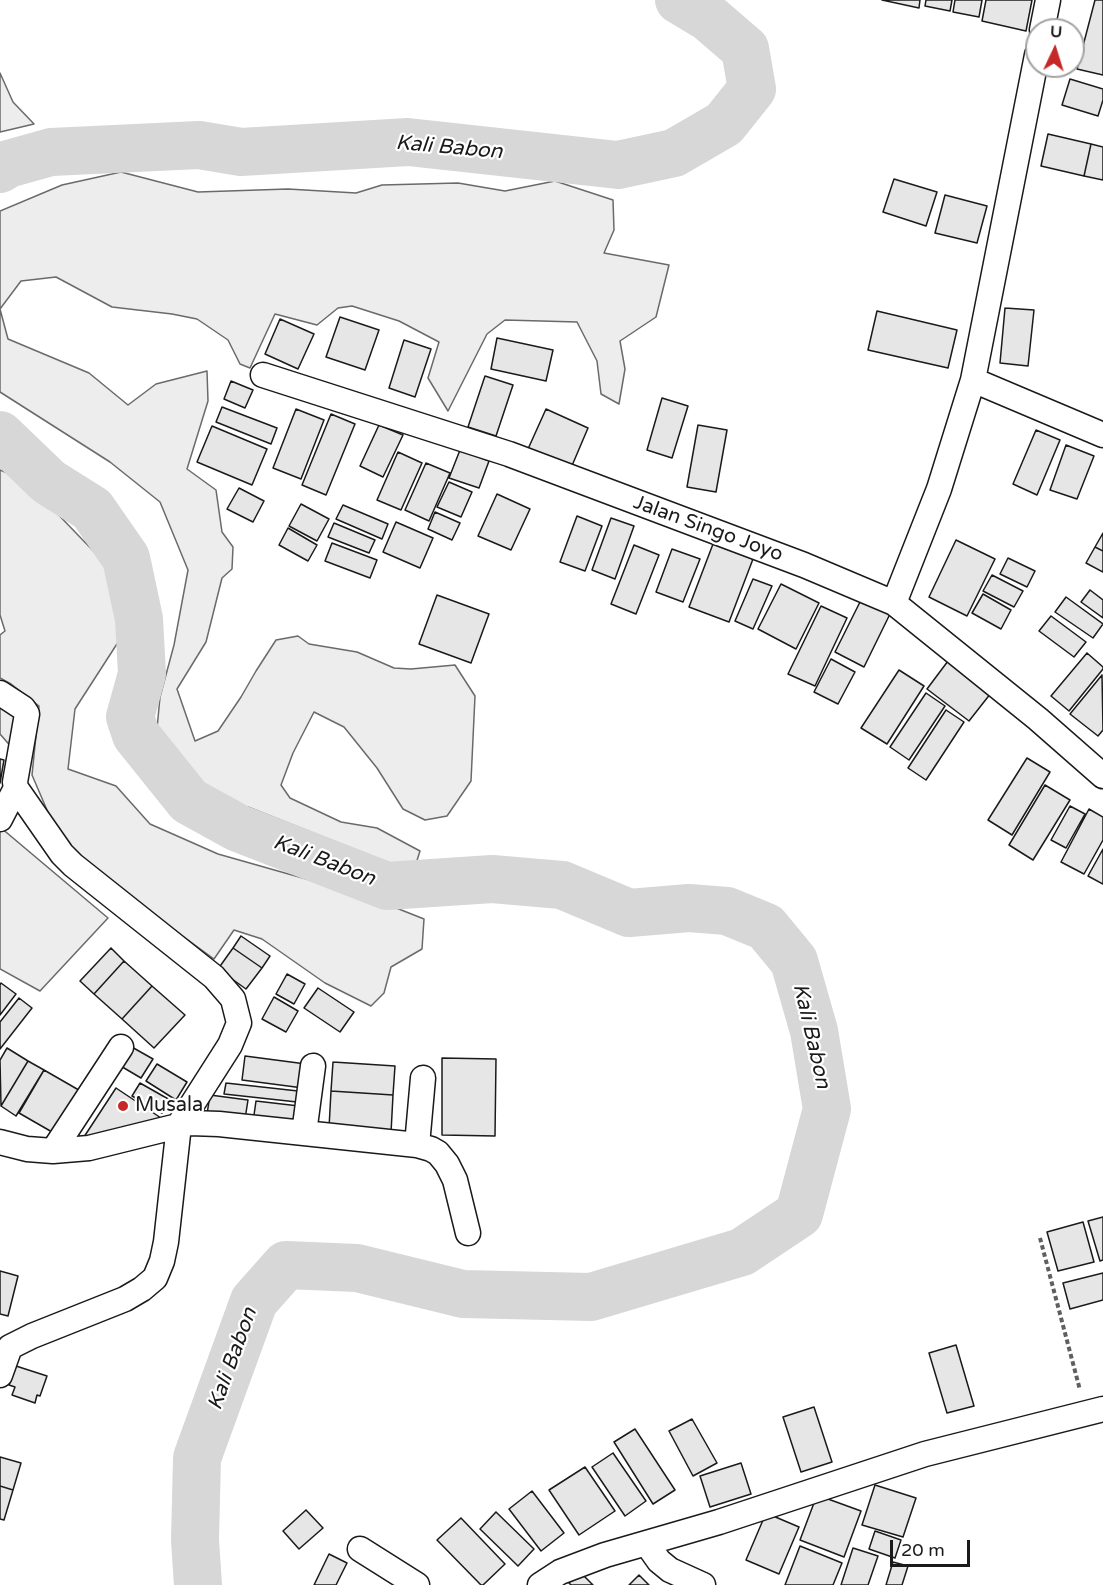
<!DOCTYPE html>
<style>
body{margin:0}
#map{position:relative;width:1103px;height:1585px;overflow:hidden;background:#fff;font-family:"Varela Round",sans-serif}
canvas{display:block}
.north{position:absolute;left:1025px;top:18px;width:60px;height:60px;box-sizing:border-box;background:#fff;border:2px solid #a3a3a3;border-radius:50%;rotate:4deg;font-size:16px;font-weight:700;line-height:24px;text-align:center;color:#1a1a1a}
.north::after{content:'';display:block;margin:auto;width:21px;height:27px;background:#c62828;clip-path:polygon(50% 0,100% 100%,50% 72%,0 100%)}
.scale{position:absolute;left:890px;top:1540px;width:80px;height:27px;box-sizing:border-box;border:3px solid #1a1a1a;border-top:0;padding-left:8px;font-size:18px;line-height:21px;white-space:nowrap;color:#1a1a1a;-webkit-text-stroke:4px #fff;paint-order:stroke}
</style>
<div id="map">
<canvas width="1103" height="1585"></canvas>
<div class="north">U</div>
<div class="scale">20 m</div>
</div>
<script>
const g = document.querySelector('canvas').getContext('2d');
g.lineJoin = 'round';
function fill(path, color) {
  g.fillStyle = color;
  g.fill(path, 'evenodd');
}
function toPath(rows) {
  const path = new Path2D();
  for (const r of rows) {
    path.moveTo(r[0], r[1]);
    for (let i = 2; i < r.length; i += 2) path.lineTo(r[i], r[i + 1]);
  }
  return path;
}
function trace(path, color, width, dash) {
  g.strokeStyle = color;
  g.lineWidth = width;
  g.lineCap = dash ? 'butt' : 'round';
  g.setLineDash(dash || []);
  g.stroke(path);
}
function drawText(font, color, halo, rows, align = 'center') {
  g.font = font + ' "Varela Round",sans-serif';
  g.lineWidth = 4.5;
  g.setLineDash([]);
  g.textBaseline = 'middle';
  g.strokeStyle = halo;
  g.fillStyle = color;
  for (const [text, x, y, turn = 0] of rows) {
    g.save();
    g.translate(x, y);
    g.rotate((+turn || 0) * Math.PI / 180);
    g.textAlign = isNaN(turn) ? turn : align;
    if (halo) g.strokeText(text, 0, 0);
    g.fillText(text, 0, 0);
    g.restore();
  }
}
const green = toPath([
 [0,73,13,102,34,124,0,132,0,73],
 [121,172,198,192,288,189,356,193,382,185,458,183,505,191,555,181,613,200,614,230,604,253,669,265,656,317,620,341,625,369,619,404,601,394,597,361,577,322,505,320,487,334,448,411,428,378,439,342,399,321,352,306,338,308,317,325,275,314,250,368,240,364,228,340,197,319,172,314,112,307,56,277,21,281,0,309,8,339,89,373,128,405,156,384,207,371,208,401,187,469,216,490,222,532,233,547,232,569,222,578,206,642,177,689,195,741,218,731,241,697,256,671,276,640,298,636,309,644,357,652,394,668,411,669,455,665,475,696,471,781,447,816,425,820,403,809,377,768,344,727,314,712,293,753,281,785,290,798,341,822,377,828,420,851,413,873,248,807,213,802,179,784,156,739,160,697,174,645,188,570,160,502,110,462,0,392,0,211,62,185,121,172],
 [0,470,14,476,49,505,103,561,124,633,75,709,68,769,116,786,150,824,218,854,366,896,424,919,422,949,391,967,384,993,371,1006,325,983,262,939,234,930,214,959,85,865,53,824,32,775,39,706,11,684,0,678,0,635,5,631,0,615,0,470],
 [0,698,28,710,14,783,3,780,12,767,14,750,0,734,0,698],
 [0,827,108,918,40,991,0,969,0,827]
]);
const river = toPath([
 [0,169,8,164,51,152,199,145,241,152,408,142,618,165,674,153,724,124,752,89,745,49,709,18,679,0],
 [0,435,49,482,92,509,126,558,139,619,142,674,130,717,136,735,189,801,238,828,387,886,492,879,562,885,629,913,689,908,727,911,766,927,794,961,814,1031,827,1109,799,1214,742,1252,591,1297,463,1294,357,1268,286,1265,254,1301,197,1458,195,1540,198,1585]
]);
const building = toPath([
 [882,0,920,0,919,8,882,0],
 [926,0,952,0,950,11,925,6,926,0],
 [955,0,982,0,979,17,953,12,955,0],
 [986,0,1032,0,1026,31,982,21,986,0],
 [1095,0,1103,0,1103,75,1077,69,1095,0],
 [1073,33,1080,35,1073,61,1073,33],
 [1070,79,1103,89,1103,100,1098,116,1062,105,1070,79],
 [1048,134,1091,144,1084,176,1041,166,1048,134],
 [1091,144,1103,147,1103,180,1084,176,1091,144],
 [894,179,937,192,926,226,883,212,894,179],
 [945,195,987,206,977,243,935,233,945,195],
 [1005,308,1034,310,1028,366,1000,363,1005,308],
 [877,311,957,330,948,368,868,350,877,311],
 [340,317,379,330,365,370,326,357,340,317],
 [280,319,314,334,298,369,265,354,280,319],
 [497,338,553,350,546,381,491,369,497,338],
 [404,340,431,349,415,397,389,388,404,340],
 [485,376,513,385,496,436,468,427,485,376],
 [231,381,253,390,245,408,224,399,231,381],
 [662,398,688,406,672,458,647,450,662,398],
 [222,407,277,428,271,444,216,422,222,407],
 [296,409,324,420,301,479,273,468,296,409],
 [546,409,588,428,571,468,528,449,546,409],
 [331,414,355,424,326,495,302,485,331,414],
 [379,425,403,435,383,477,360,466,379,425],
 [698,425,727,430,716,492,687,487,698,425],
 [212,426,267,449,252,485,197,462,212,426],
 [1036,430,1060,440,1037,495,1013,484,1036,430],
 [1066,445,1094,456,1077,499,1050,490,1066,445],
 [460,450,489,461,479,488,449,478,460,450],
 [398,452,422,463,401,510,377,500,398,452],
 [426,463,450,473,429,521,405,510,426,463],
 [449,482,472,492,461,517,437,507,449,482],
 [239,488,264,501,253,522,227,509,239,488],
 [497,494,530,509,511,550,478,536,497,494],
 [301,504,329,519,317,541,289,526,301,504],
 [343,505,388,524,382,539,336,519,343,505],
 [435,512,460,523,452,540,428,529,435,512],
 [577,516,602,526,585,571,560,562,577,516],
 [611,518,634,526,615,579,592,570,611,518],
 [396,522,433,538,420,568,383,552,396,522],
 [334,523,375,540,369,553,328,537,334,523],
 [288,528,317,545,308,561,279,545,288,528],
 [1103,533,1103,551,1095,547,1103,533],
 [956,540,995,559,967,616,929,597,956,540],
 [332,543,377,560,370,578,325,561,332,543],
 [713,544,753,559,729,622,689,607,713,544],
 [634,545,659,555,636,614,611,604,634,545],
 [1095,547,1103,551,1103,572,1086,563,1095,547],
 [672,549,700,559,683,602,656,592,672,549],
 [1008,558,1035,571,1027,587,1000,574,1008,558],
 [992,575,1023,591,1014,607,983,591,992,575],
 [753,579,772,586,753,629,735,621,753,579],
 [781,584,819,603,796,649,758,629,781,584],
 [1090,590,1103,600,1103,618,1081,602,1090,590],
 [983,594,1011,610,1001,629,972,613,983,594],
 [437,595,489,614,471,663,419,644,437,595],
 [1066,597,1103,624,1093,638,1055,612,1066,597],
 [861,600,890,614,864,667,835,652,861,600],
 [821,606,847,618,815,686,788,674,821,606],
 [1051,616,1086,642,1074,657,1039,631,1051,616],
 [1087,653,1103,667,1103,669,1069,711,1051,696,1087,653],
 [831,659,855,672,838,704,814,692,831,659],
 [948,661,991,693,969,721,927,689,948,661],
 [899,670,924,686,887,744,861,728,899,670],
 [1102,675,1103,730,1098,736,1070,714,1102,675],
 [926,693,945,706,909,760,890,747,926,693],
 [946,710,964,722,926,780,908,768,946,710],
 [1027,758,1050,772,1012,835,988,820,1027,758],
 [0,759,4,760,0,783,0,759],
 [1045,785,1070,800,1033,860,1009,845,1045,785],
 [1070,806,1085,814,1066,848,1051,840,1070,806],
 [1089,809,1103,817,1103,840,1084,874,1061,862,1089,809],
 [1103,849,1103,884,1088,876,1103,849],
 [241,936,270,956,262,968,233,948,241,936],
 [111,948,124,961,94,994,80,981,111,948],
 [233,948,262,968,246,989,218,969,233,948],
 [124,961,152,986,122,1019,94,994,124,961],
 [287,974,305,984,294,1004,276,994,287,974],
 [1,983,16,994,0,1015,0,985,1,983],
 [152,986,185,1015,154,1048,122,1019,152,986],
 [318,988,354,1012,340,1032,304,1008,318,988],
 [274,997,298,1011,286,1032,262,1019,274,997],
 [19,998,32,1008,0,1049,0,1022,19,998],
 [130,1046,153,1059,141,1078,119,1065,130,1046],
 [7,1048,28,1061,1,1106,0,1060,7,1048],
 [245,1056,306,1064,303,1088,242,1080,245,1056],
 [442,1058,496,1059,495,1136,442,1135,442,1058],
 [28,1061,44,1070,16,1116,1,1106,28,1061],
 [333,1062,395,1066,393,1095,331,1091,333,1062],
 [157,1064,187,1082,176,1100,146,1081,157,1064],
 [44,1070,84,1093,59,1136,19,1113,44,1070],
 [140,1083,170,1100,162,1113,132,1096,140,1083],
 [226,1083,298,1091,297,1102,224,1094,226,1083],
 [116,1088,170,1124,80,1143,116,1088],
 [331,1091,393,1095,391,1133,329,1128,331,1091],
 [210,1095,248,1100,245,1119,207,1114,210,1095],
 [256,1101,299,1106,296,1128,253,1122,256,1101],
 [1103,1217,1103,1260,1100,1261,1088,1221,1103,1217],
 [1083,1222,1094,1262,1058,1271,1047,1232,1083,1222],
 [0,1271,18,1276,8,1316,0,1314,0,1271],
 [1103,1273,1103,1300,1070,1309,1063,1283,1103,1273],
 [956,1345,974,1406,947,1413,929,1353,956,1345],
 [16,1366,47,1376,40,1396,37,1395,35,1403,12,1395,15,1387,9,1385,16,1366],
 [814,1407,832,1462,801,1472,783,1417,814,1407],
 [692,1419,717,1463,693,1476,669,1431,692,1419],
 [635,1429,675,1490,653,1504,614,1442,635,1429],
 [613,1453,646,1501,625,1516,592,1467,613,1453],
 [0,1457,21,1463,13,1490,0,1486,0,1457],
 [741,1463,751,1494,710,1507,700,1476,741,1463],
 [585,1467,615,1511,579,1535,549,1490,585,1467],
 [875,1485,916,1498,903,1537,862,1525,875,1485],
 [0,1486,13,1490,4,1520,0,1519,0,1486],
 [532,1491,564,1533,541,1551,509,1509,532,1491],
 [817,1495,861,1511,844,1557,800,1540,817,1495],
 [306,1510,323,1528,299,1549,283,1531,306,1510],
 [496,1512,534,1549,518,1566,480,1529,496,1512],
 [766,1513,799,1527,779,1574,746,1560,766,1513],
 [461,1518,505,1564,483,1585,481,1585,437,1540,461,1518],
 [875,1531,901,1540,895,1558,869,1549,875,1531],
 [800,1546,842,1563,833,1585,785,1585,800,1546],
 [853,1548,878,1556,868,1585,841,1585,853,1548],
 [329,1554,347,1563,336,1585,314,1585,329,1554],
 [893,1562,908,1566,902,1585,886,1585,893,1562],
 [580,1572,593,1585,571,1585,569,1583,580,1572],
 [639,1575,649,1585,629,1585,639,1575]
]);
const path = toPath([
 [1040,1238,1080,1390]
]);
const street = toPath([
 [1042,30,1048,0],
 [263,375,509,454,804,565,894,603,1038,719,1103,776],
 [973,380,1103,435],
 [894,603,939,489,973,380,1037,55],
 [0,693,23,708,27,714,15,782,16,788,62,854,73,865,214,977,233,999,239,1023,230,1045,179,1125,166,1242,162,1261,155,1278,142,1289,125,1299,32,1336,10,1347,0,1375],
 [0,819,16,788],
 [304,1133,313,1066],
 [0,1142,27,1149,53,1151,89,1148,190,1123,219,1124,417,1145,431,1149,438,1153,447,1164,455,1180,468,1233],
 [417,1145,423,1078],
 [53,1151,121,1047],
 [647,1544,659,1561,670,1570,703,1585],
 [360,1549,417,1585],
 [540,1585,560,1572,605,1555,719,1522,925,1454,1103,1409]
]);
const markers = [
 [123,1106,6,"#c62828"]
];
const streetNames = [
 ["Jalan Singo Joyo",708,529,20]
];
const poiNames = [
 ["Musala",135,1106]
];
const waterNames = [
 ["Kali Babon",449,148,5],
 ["Kali Babon",324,861,21],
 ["Kali Babon",811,1036,77],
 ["Kali Babon",233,1359,-70]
];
fill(green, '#ededed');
trace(green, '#6a6a6a', 1.5);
trace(river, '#d7d7d7', 48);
fill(building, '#e6e6e6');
trace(building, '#1a1a1a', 1.5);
trace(street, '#1a1a1a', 27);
trace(path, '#5f5f5f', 4, [4.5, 3]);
trace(street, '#fff', 24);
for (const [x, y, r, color] of markers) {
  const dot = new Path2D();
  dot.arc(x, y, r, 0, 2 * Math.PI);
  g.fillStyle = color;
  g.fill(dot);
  trace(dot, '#fff', 2);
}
drawText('20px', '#1a1a1a', '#fff', streetNames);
drawText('20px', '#1a1a1a', '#fff', poiNames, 'left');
drawText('italic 21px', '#1a1a1a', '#fff', waterNames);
</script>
